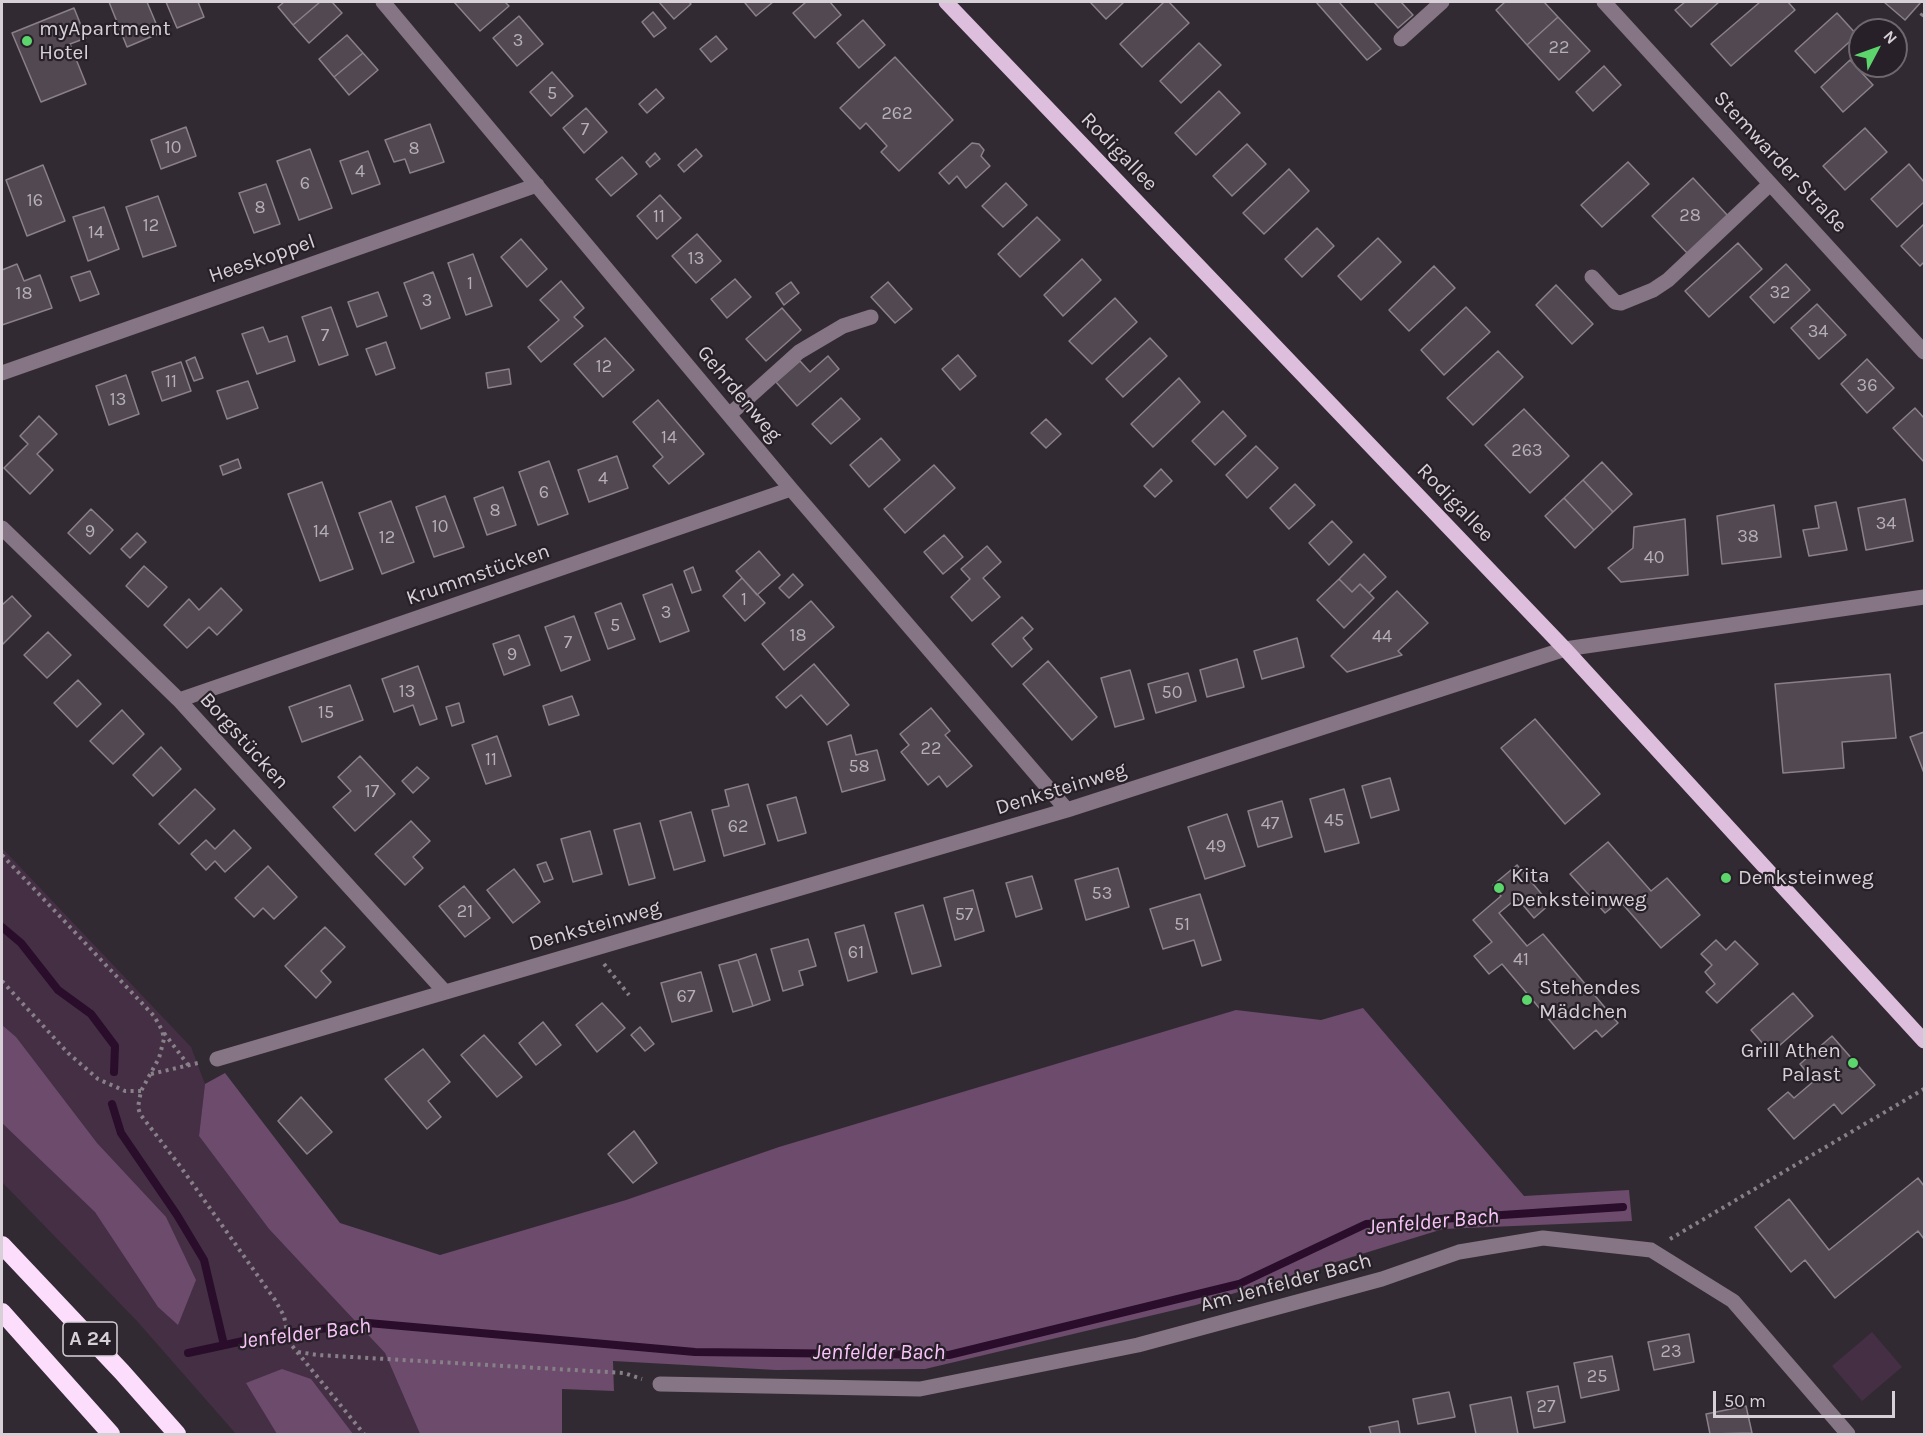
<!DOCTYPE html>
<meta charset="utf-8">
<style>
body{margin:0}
#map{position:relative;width:1926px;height:1436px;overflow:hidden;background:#322a32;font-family:Karla,sans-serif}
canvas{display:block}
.frame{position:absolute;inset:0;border:3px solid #d7d1d7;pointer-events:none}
.north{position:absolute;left:1848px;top:18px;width:60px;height:60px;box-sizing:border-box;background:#282028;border:2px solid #6e676e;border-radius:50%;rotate:49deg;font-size:16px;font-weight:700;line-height:24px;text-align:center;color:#d7d1d7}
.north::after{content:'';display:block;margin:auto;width:21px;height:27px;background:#5cd56d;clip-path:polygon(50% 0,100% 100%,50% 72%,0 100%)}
.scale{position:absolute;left:1713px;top:1391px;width:182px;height:27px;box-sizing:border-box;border:3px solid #d7d1d7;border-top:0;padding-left:8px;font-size:18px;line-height:21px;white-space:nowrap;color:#d7d1d7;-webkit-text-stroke:4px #282028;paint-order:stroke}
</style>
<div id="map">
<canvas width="1926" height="1436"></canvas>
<div class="frame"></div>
<div class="north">N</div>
<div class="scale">50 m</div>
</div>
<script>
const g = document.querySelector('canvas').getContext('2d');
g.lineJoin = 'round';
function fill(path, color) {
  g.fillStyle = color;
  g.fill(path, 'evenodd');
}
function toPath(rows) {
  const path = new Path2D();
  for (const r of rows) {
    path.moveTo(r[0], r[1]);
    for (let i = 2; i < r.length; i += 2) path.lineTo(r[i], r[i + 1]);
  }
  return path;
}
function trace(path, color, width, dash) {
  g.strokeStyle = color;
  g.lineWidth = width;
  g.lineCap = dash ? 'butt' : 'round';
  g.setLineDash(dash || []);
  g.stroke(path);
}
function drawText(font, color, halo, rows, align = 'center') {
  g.font = font + ' Karla,sans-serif';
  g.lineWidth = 4.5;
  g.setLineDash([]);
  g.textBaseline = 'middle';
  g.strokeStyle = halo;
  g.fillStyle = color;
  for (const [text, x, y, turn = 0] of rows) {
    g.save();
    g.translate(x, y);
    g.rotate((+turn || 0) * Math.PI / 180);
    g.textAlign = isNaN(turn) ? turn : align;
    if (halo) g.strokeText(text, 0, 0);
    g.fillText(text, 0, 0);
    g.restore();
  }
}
const green = toPath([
 [2,848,191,1047,205,1084,199,1136,269,1229,385,1353,420,1434,236,1434,137,1321,2,1182],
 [1872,1332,1902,1367,1862,1401,1832,1366]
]);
const forest = toPath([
 [1363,1008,1524,1196,1629,1190,1632,1221,1443,1229,1196,1305,925,1369,776,1370,613,1361,614,1391,562,1389,562,1434,420,1434,385,1353,269,1229,199,1136,205,1084,225,1073,340,1223,440,1255,626,1200,779,1147,1236,1010,1321,1020],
 [2,1025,16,1037,97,1143,166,1217,196,1280,178,1325,158,1307,95,1212,2,1123],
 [282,1369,311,1379,353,1434,277,1434,246,1383]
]);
const stream = toPath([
 [2,927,21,943,58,990,91,1014,115,1046,114,1072],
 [112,1104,121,1133,177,1215,204,1260,224,1345],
 [188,1353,271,1335,368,1323,695,1352,949,1355,1239,1284,1366,1224,1623,1207]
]);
const building = toPath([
 [109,2,147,2,160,33,127,47,109,2],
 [166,2,198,2,204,17,177,28,166,2],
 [284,2,320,2,293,25,278,7,284,2],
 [320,2,332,2,342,13,309,43,293,25,320,2],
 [454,2,505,2,509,6,480,31,454,2],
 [659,2,689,2,691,4,674,19,659,2],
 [747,2,773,2,756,16,745,3,747,2],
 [806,2,830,2,841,15,815,38,793,13,806,2],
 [1090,2,1124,2,1106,19,1090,2],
 [1164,2,1169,2,1189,23,1142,67,1120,44,1164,2],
 [1316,2,1339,2,1381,49,1367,60,1316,2],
 [1374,2,1401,2,1413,15,1398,28,1374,2],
 [1505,2,1544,2,1558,17,1527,45,1496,10,1505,2],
 [1685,2,1719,2,1691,27,1675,10,1685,2],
 [1760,2,1788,2,1795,10,1731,66,1711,44,1760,2],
 [1884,2,1921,2,1905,20,1884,2],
 [74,8,86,38,70,44,86,84,41,102,12,33,74,8],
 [653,12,666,28,654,37,642,22,653,12],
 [1837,13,1857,35,1815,73,1795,51,1837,13],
 [519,16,543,44,517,66,493,38,519,16],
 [1558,17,1590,51,1559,80,1527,45,1558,17],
 [863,20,885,45,859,68,837,43,863,20],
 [347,35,363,53,334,77,319,59,347,35],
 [716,36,727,49,711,62,700,49,716,36],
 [1199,43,1221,65,1181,103,1160,81,1199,43],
 [363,53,378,70,349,95,334,77,363,53],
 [895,57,953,120,899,171,881,152,887,146,866,123,860,129,840,108,895,57],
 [1850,60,1873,85,1843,112,1821,87,1850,60],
 [1604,66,1621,85,1593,111,1576,92,1604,66],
 [552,72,573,96,551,116,530,92,552,72],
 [656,89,664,98,647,113,639,104,656,89],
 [1219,91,1240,113,1196,155,1175,133,1219,91],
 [586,108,607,132,584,153,563,128,586,108],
 [430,124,444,162,410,173,405,159,394,162,385,140,430,124],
 [186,127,196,156,161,169,151,140,186,127],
 [1865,128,1887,152,1845,190,1823,166,1865,128],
 [972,143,979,144,984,150,981,156,990,166,966,188,957,176,949,184,939,173,972,143],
 [1247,144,1266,164,1232,196,1213,176,1247,144],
 [310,149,332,208,299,220,277,161,310,149],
 [696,149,702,156,684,172,678,165,696,149],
 [368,151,380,184,352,194,340,161,368,151],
 [655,153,660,159,650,167,646,162,655,153],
 [622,157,637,174,611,196,596,179,622,157],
 [1628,162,1649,184,1602,227,1581,205,1628,162],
 [1909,164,1924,182,1924,202,1897,227,1871,199,1909,164],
 [43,165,65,221,27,236,6,180,43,165],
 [1289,169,1309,191,1264,234,1243,213,1289,169],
 [1693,178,1729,217,1688,254,1652,216,1693,178],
 [1006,183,1027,205,1003,227,982,206,1006,183],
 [266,184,280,224,254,233,239,193,266,184],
 [660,195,681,218,657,239,637,216,660,195],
 [158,196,176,246,143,257,126,207,158,196],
 [104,207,119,249,88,261,73,217,104,207],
 [1037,217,1060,240,1020,277,998,254,1037,217],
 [1924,224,1924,262,1920,266,1901,246,1924,224],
 [1317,228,1334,246,1302,277,1285,259,1317,228],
 [697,234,721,261,696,283,672,256,697,234],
 [1378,238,1401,262,1361,300,1338,276,1378,238],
 [521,239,547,269,527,287,501,257,521,239],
 [1738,243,1762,269,1709,317,1685,291,1738,243],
 [473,254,492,306,466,315,448,263,473,254],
 [1082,259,1101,280,1063,316,1044,295,1082,259],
 [17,264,24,281,40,275,52,308,2,325,2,270,17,264],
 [1786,264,1810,290,1774,323,1750,297,1786,264],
 [1434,266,1455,288,1409,331,1389,310,1434,266],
 [90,271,99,294,80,301,71,277,90,271],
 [433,272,450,318,421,329,404,283,433,272],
 [735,279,751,297,727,318,711,299,735,279],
 [561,281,584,308,574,317,583,326,541,362,528,347,559,320,540,300,561,281],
 [791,282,799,293,784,305,776,293,791,282],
 [888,282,912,309,895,323,871,297,888,282],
 [1556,285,1593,324,1572,344,1536,305,1556,285],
 [378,292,387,316,357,327,348,302,378,292],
 [1115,298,1137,322,1092,364,1069,341,1115,298],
 [1817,304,1846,335,1819,359,1791,328,1817,304],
 [331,307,348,355,319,365,302,317,331,307],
 [1466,307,1490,332,1444,375,1421,350,1466,307],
 [782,308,801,330,766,361,746,339,782,308],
 [263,327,269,342,287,336,295,361,257,374,242,334,263,327],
 [605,338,634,370,603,397,574,364,605,338],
 [1150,338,1167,356,1123,397,1106,379,1150,338],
 [386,342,395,368,376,375,366,349,386,342],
 [1498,351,1523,377,1473,425,1447,398,1498,351],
 [958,355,976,376,960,390,942,369,958,355],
 [828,356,839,369,797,406,776,382,800,361,810,372,828,356],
 [195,357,203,378,194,381,186,361,195,357],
 [1867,359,1894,388,1867,413,1841,384,1867,359],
 [181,362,191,391,162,401,152,372,181,362],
 [509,369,511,384,488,388,486,373,509,369],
 [126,375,139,414,109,425,96,386,126,375],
 [1179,378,1200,402,1153,447,1131,424,1179,378],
 [248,381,258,408,227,419,217,391,248,381],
 [841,398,860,419,831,444,812,424,841,398],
 [658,400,704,454,669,484,653,466,663,457,633,422,658,400],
 [1915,408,1924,418,1924,462,1893,428,1915,408],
 [1524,409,1569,456,1530,493,1485,445,1524,409],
 [1223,411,1246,436,1215,465,1192,441,1223,411],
 [39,416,57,434,37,454,53,470,30,494,4,468,28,444,20,436,39,416],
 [1046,419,1061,434,1046,448,1031,433,1046,419],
 [881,438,900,460,869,487,850,465,881,438],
 [1256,446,1278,468,1247,498,1226,475,1256,446],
 [617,456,628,488,589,502,578,470,617,456],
 [238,459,241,468,223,475,220,466,238,459],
 [549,461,568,514,538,525,519,472,549,461],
 [1602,462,1632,494,1613,512,1583,480,1602,462],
 [934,465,955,488,905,533,884,509,934,465],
 [1161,469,1172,481,1155,497,1144,486,1161,469],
 [1583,480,1613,512,1594,530,1564,498,1583,480],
 [322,482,353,569,320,581,288,494,322,482],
 [1295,484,1315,505,1289,529,1270,508,1295,484],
 [503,487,516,525,487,535,474,498,503,487],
 [445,496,464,547,434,557,416,507,445,496],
 [1564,498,1594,530,1575,548,1545,516,1564,498],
 [1905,499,1913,541,1866,550,1858,508,1905,499],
 [391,501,414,562,382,574,359,513,391,501],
 [1836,502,1847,550,1809,556,1803,530,1819,528,1815,506,1836,502],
 [1774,505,1781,557,1722,564,1717,516,1774,505],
 [91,509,113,530,90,554,68,533,91,509],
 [1685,519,1688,575,1621,582,1608,568,1633,548,1634,527,1685,519],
 [1332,521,1352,542,1329,565,1309,543,1332,521],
 [137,533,146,542,130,558,121,549,137,533],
 [944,535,963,557,943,574,924,552,944,535],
 [987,546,1001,562,983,578,1000,597,972,621,951,597,970,579,961,569,987,546],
 [759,551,780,575,757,595,736,571,759,551],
 [1364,554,1386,577,1369,593,1360,584,1352,592,1339,579,1364,554],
 [144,566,167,587,148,607,126,586,144,566],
 [693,567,701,590,692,593,684,571,693,567],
 [793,574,803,585,789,598,779,588,793,574],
 [742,578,765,603,745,621,723,596,742,578],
 [1339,579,1352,592,1360,584,1374,598,1344,628,1317,600,1339,579],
 [672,584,689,631,660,642,643,595,672,584],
 [221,588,242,610,217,635,209,627,187,648,164,625,189,599,199,610,221,588],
 [1397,591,1428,623,1398,651,1402,655,1347,672,1331,656,1397,591],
 [12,596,31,616,2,645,2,605,12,596],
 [811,601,834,627,784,670,762,644,811,601],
 [621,603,635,639,608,649,595,613,621,603],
 [574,616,590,660,561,671,545,627,574,616],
 [1022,617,1033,629,1023,638,1032,649,1012,667,992,644,1022,617],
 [48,632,71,655,47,678,24,655,48,632],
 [519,635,530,665,504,675,493,644,519,635],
 [1297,638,1304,667,1262,679,1254,651,1297,638],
 [1237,659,1244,687,1207,697,1200,670,1237,659],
 [1048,661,1097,717,1072,740,1023,684,1048,661],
 [814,664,849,705,827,725,801,695,786,708,776,697,814,664],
 [418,666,437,719,420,725,413,705,394,712,382,679,418,666],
 [1130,670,1144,719,1115,727,1101,678,1130,670],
 [1188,673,1196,701,1156,713,1148,684,1188,673],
 [1890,674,1896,738,1842,742,1844,768,1783,773,1775,684,1890,674],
 [78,680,101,704,77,727,54,703,78,680],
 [350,685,363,720,302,742,289,707,350,685],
 [572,696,579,715,549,725,543,706,572,696],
 [459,703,464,722,452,726,446,707,459,703],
 [931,708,950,731,945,735,972,766,947,787,939,776,928,785,901,752,909,745,900,734,931,708],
 [122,710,144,734,113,764,90,741,122,710],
 [1535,719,1600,794,1565,824,1501,748,1535,719],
 [1924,732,1924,773,1910,737,1924,732],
 [851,735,856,755,877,750,885,780,842,792,828,742,851,735],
 [497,736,511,776,486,784,472,745,497,736],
 [161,747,181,769,153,796,133,775,161,747],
 [360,756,395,794,355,831,333,807,351,791,338,777,360,756],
 [417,767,429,778,413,793,402,781,417,767],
 [1390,778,1399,810,1371,818,1362,786,1390,778],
 [748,784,765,844,724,856,712,810,729,806,725,790,748,784],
 [195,789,215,809,179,844,159,824,195,789],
 [1344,789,1359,843,1325,852,1310,799,1344,789],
 [796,797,806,833,778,841,767,805,796,797],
 [1282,801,1292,837,1258,847,1248,811,1282,801],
 [691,812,705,861,674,870,660,821,691,812],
 [1227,814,1245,866,1205,879,1188,827,1227,814],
 [411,821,430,841,413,857,423,868,405,885,375,854,411,821],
 [640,823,655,878,629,885,614,830,640,823],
 [234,830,251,848,225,872,215,861,206,870,191,854,206,840,215,849,234,830],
 [590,831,602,874,573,882,561,839,590,831],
 [1608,842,1651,891,1667,878,1700,915,1661,948,1620,901,1605,913,1570,874,1608,842],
 [546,862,553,879,544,882,537,865,546,862],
 [1517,865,1550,904,1534,918,1517,898,1499,913,1527,946,1543,934,1618,1023,1602,1037,1596,1030,1574,1049,1502,964,1489,974,1474,956,1492,942,1473,920,1501,896,1493,885,1517,865],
 [268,866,297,897,274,919,263,908,254,917,235,898,268,866],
 [1118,868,1129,907,1086,920,1075,880,1118,868],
 [514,869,540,902,513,923,487,890,514,869],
 [1032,876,1042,909,1016,917,1006,883,1032,876],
 [464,886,490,918,465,937,439,906,464,886],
 [973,890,984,931,955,940,944,898,973,890],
 [1200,894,1221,960,1202,966,1194,940,1163,949,1150,909,1200,894],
 [923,905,941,966,912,974,895,913,923,905],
 [864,925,877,972,848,981,835,933,864,925],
 [325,927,345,947,321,971,331,982,316,998,285,966,325,927],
 [808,939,816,966,799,971,803,985,783,991,771,949,808,939],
 [1716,940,1726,950,1735,941,1758,964,1717,1003,1706,992,1715,984,1705,972,1712,965,1701,954,1716,940],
 [756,954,770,1000,753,1006,738,960,756,954],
 [738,960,753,1006,733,1012,719,965,738,960],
 [701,972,712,1011,672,1022,661,983,701,972],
 [1793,993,1813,1016,1771,1053,1751,1030,1793,993],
 [602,1003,625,1028,597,1052,576,1025,602,1003],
 [543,1022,561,1045,536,1065,519,1043,543,1022],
 [640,1027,654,1044,645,1051,631,1035,640,1027],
 [484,1035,522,1077,497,1097,461,1055,484,1035],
 [1832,1036,1875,1085,1842,1114,1834,1104,1794,1139,1768,1109,1788,1092,1794,1098,1814,1081,1800,1064,1832,1036],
 [423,1049,450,1082,428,1101,441,1117,427,1129,385,1079,423,1049],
 [301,1097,332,1132,307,1154,278,1121,301,1097],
 [634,1131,657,1163,633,1183,608,1154,634,1131],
 [1918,1178,1924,1186,1924,1239,1918,1231,1835,1298,1805,1260,1791,1272,1755,1227,1789,1199,1829,1250,1918,1178],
 [1689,1334,1694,1362,1654,1370,1648,1342,1689,1334],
 [1612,1356,1619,1390,1581,1398,1574,1363,1612,1356],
 [1558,1386,1565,1422,1534,1428,1527,1392,1558,1386],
 [1449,1392,1455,1417,1418,1424,1413,1399,1449,1392],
 [1511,1397,1518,1434,1476,1434,1470,1405,1511,1397],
 [1746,1406,1752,1433,1710,1434,1706,1414,1746,1406],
 [1398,1421,1400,1434,1371,1434,1369,1427,1398,1421]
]);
const path = toPath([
 [1921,16,1924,12],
 [2,855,154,1016,162,1030,164,1039,159,1058,141,1091,138,1107,140,1114,180,1166,275,1300,284,1316,289,1342,364,1434],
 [604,964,629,995],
 [2,981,68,1053,98,1079,125,1091,141,1091],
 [164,1033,189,1066],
 [151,1074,198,1063],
 [1670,1239,1924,1089],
 [298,1352,318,1355,624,1373,642,1379]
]);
const minor = toPath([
 [383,2,791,489,1067,810],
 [1604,2,1924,352],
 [1401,39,1442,2],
 [1592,277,1615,302,1621,303,1653,290,1668,280,1770,184],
 [2,373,537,185],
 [729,415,799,352,843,326,871,317],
 [2,528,179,700,445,992],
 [179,700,791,489],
 [217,1059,1067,810,1565,649,1924,597],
 [660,1384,920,1389,1138,1345,1382,1279,1459,1252,1543,1238,1651,1250,1733,1301,1848,1434]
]);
const major = toPath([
 [946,2,1565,649,1924,1041]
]);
const highway = toPath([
 [2,1245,122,1372,177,1434],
 [2,1312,111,1434]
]);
const markers = [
 [27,41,6,"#5cd56d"],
 [1726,878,6,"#5cd56d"],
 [1499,888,6,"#5cd56d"],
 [1527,1000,6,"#5cd56d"],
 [1853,1063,6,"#5cd56d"]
];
const numberNames = [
 ["3",518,41],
 ["22",1559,48],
 ["5",552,94],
 ["262",897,114],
 ["7",585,130],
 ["10",173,148],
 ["8",414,149],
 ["4",360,172],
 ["6",305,184],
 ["16",35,201],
 ["8",260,208],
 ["28",1690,216],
 ["11",659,217],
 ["12",151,226],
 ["14",96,233],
 ["13",696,259],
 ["1",470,284],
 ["32",1780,293],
 ["18",24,294],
 ["3",427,301],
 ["34",1818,332],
 ["7",325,336],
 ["12",604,367],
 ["11",171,382],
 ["36",1867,386],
 ["13",118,400],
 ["14",669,438],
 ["263",1527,451],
 ["4",603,479],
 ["6",544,493],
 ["8",495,511],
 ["34",1886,524],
 ["10",440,527],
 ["9",90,532],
 ["14",321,532],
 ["38",1748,537],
 ["12",387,538],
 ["40",1654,558],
 ["1",744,600],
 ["3",666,613],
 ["5",615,626],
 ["18",798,636],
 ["44",1382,637],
 ["7",568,643],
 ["9",512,655],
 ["13",407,692],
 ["50",1172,693],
 ["15",326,713],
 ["22",931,749],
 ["11",491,760],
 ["58",859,767],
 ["17",372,792],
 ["45",1334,821],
 ["47",1270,824],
 ["62",738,827],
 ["49",1216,847],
 ["53",1102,894],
 ["21",465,912],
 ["57",964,915],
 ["51",1182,925],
 ["61",856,953],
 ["41",1521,960],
 ["67",686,997],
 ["23",1671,1352],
 ["25",1597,1377],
 ["27",1546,1407]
];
const shields = [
 [90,1339,54]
];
const shieldNames = [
 ["A 24",90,1339]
];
const poiNames = [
 ["myApartment",39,29],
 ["Hotel",39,53],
 ["Kita",1511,876],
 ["Denksteinweg",1511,900],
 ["Denksteinweg",1738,878],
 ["Stehendes",1539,988],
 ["Mädchen",1539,1012],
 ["Grill Athen",1841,1051,"right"],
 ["Palast",1841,1075,"right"]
];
const streetNames = [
 ["Rodigallee",1119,152,46],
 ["Stemwarder Straße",1780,162,47],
 ["Heeskoppel",262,259,-19],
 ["Gehrdenweg",739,394,50],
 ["Rodigallee",1455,503,46],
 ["Krummstücken",478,575,-19],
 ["Borgstücken",244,741,48],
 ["Denksteinweg",1061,789,-17],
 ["Denksteinweg",595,926,-16],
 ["Am Jenfelder Bach",1286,1283,-15]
];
const waterNames = [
 ["Jenfelder Bach",1433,1222,-5],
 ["Jenfelder Bach",305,1334,-7],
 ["Jenfelder Bach",879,1353]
];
fill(green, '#452f45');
fill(forest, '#6c4b6c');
trace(stream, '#2a0d2a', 8);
fill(building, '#514851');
trace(building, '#8a808a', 1.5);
trace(path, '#878087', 4, [3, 4.5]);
trace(minor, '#857585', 15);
trace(major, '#debedd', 15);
trace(highway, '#fcddfc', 18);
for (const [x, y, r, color] of markers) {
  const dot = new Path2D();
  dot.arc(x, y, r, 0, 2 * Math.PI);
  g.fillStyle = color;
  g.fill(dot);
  trace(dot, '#282028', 2);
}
drawText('18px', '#b6afb6', null, numberNames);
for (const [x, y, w] of shields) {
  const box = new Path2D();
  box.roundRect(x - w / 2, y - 17, w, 34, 4.5);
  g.fillStyle = '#282028';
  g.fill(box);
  trace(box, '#d7d1d7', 1.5);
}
drawText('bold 20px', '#d7d1d7', null, shieldNames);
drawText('21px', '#d7d1d7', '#282028', poiNames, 'left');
drawText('21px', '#d7d1d7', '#282028', streetNames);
drawText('italic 22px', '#fac3fa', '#282028', waterNames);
</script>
